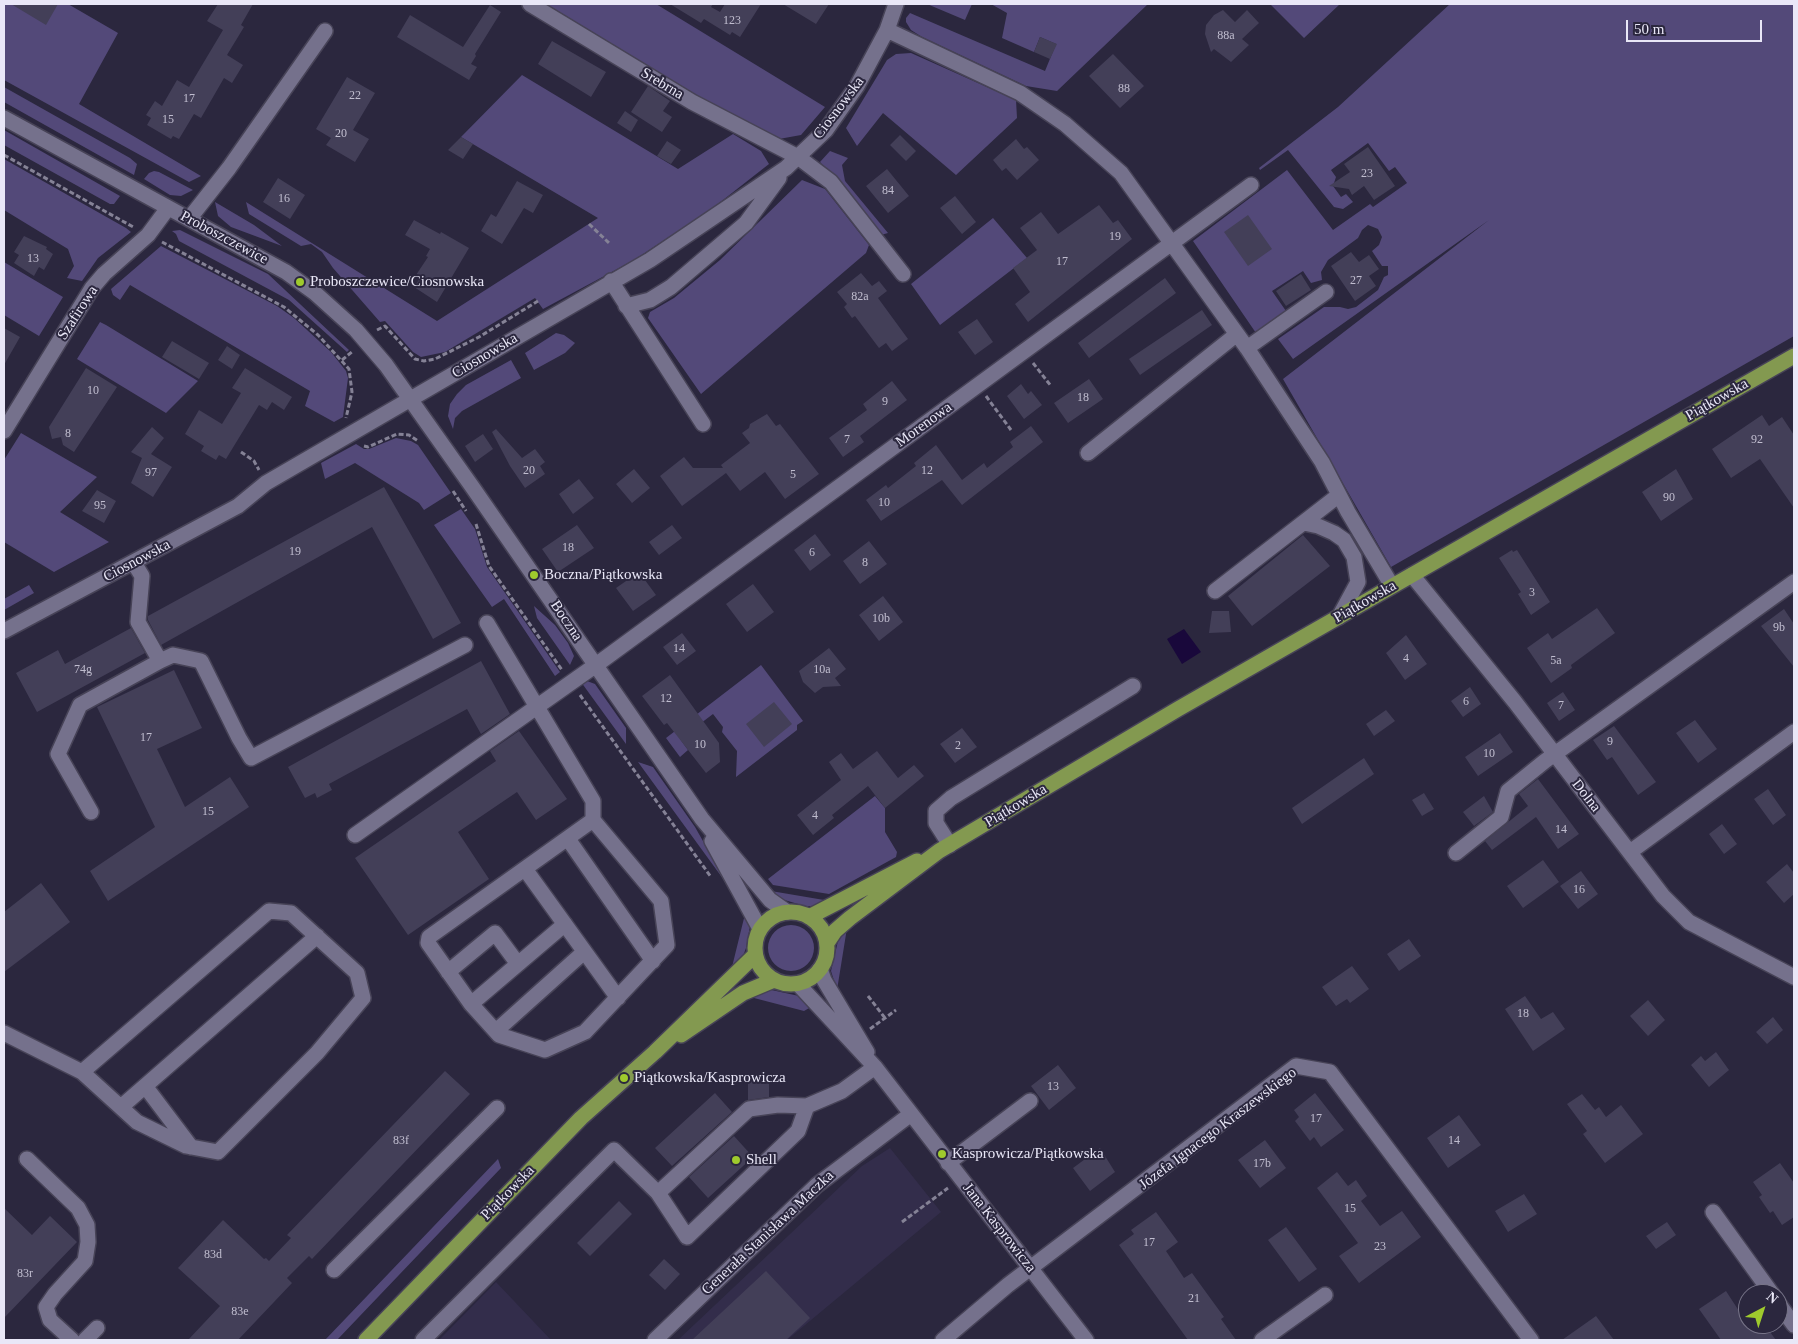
<!DOCTYPE html>
<meta charset="utf-8">
<style>
body{margin:0}
#map{position:relative;width:1798px;height:1344px;overflow:hidden;background:#2b273e;font-family:Georgia,serif}
canvas{display:block}
.frame{position:absolute;inset:0;border:5px solid #e9e7f7;pointer-events:none}
.north{position:absolute;left:1738px;top:1284px;width:50px;height:50px;box-sizing:border-box;background:#2b273e;border:1px solid #777488;border-radius:50%;rotate:40deg;font-size:14px;font-weight:700;line-height:20px;text-align:center;color:#e9e7f7}
.north::after{content:'';display:block;margin:auto;width:18px;height:22px;background:#9fca2d;clip-path:polygon(50% 0,100% 100%,50% 72%,0 100%)}
.scale{position:absolute;left:1626px;top:20px;width:136px;height:22px;box-sizing:border-box;border:2px solid #e9e7f7;border-top:0;padding-left:6px;font-size:15px;line-height:18px;white-space:nowrap;color:#e9e7f7;-webkit-text-stroke:4px #2b273e;paint-order:stroke}
</style>
<div id="map">
<canvas width="1798" height="1344"></canvas>
<div class="frame"></div>
<div class="north">N</div>
<div class="scale">50 m</div>
</div>
<script>
const g = document.querySelector('canvas').getContext('2d');
g.lineJoin = 'round';
function fill(path, color) {
  g.fillStyle = color;
  g.fill(path, 'evenodd');
}
function toPath(rows) {
  const path = new Path2D();
  for (const r of rows) {
    if (r.length === 3) {
      path.moveTo(r[0] + r[2], r[1]);
      path.arc(r[0], r[1], r[2], 0, 2 * Math.PI);
      continue;
    }
    path.moveTo(r[0], r[1]);
    for (let i = 2; i < r.length; i += 2) path.lineTo(r[i], r[i + 1]);
  }
  return path;
}
function trace(path, color, width, dash) {
  g.strokeStyle = color;
  g.lineWidth = width;
  g.lineCap = dash ? 'butt' : 'round';
  g.setLineDash(dash || []);
  g.stroke(path);
}
function drawText(font, color, halo, rows, align = 'center') {
  g.font = font + ' Georgia,serif';
  g.lineWidth = 4;
  g.setLineDash([]);
  g.textBaseline = 'middle';
  g.strokeStyle = halo;
  g.fillStyle = color;
  for (const [text, x, y, turn = 0] of rows) {
    g.save();
    g.translate(x, y);
    g.rotate((+turn || 0) * Math.PI / 180);
    g.textAlign = isNaN(turn) ? turn : align;
    if (halo) g.strokeText(text, 0, 0);
    g.fillText(text, 0, 0);
    g.restore();
  }
}
const built = toPath([
 [890,1148,941,1212,787,1340,678,1340,862,1166],
 [496,1282,551,1340,439,1340]
]);
const green = toPath([
 [4,4,68,4,118,33,79,104,201,176,189,182,4,80],
 [546,4,656,4,825,107,801,135,779,139,698,96],
 [927,4,972,4,965,20],
 [991,4,1148,4,1057,91,1026,86,922,37,911,30,906,22,906,18,910,13,1045,71,1056,44,1040,37,1034,52,1002,38,1007,13],
 [1270,4,1340,4,1304,38],
 [1450,4,1794,4,1794,336,1391,567,1283,379,1489,220,1293,359,1278,339,1324,307,1340,307,1348,309,1356,307,1378,290,1384,277,1388,275,1388,266,1382,266,1372,251,1379,245,1382,237,1378,229,1368,225,1362,230,1358,238,1328,260,1321,272,1322,280,1311,283,1303,271,1272,291,1286,311,1256,333,1193,241,1287,170,1333,230,1370,204,1373,207,1407,183,1395,167,1389,171,1368,143,1331,170,1336,177,1333,186,1341,197,1346,194,1353,202,1343,209,1334,207,1288,150,1260,170,1259,168,1338,107],
 [911,53,1016,100,1017,118,956,175,883,113,857,146,846,128,887,60,896,54],
 [522,75,678,169,733,134,761,151,769,164,709,211,634,260,543,309,535,298,445,352,421,357,413,352,385,321,380,322,333,268,322,252,311,244,301,246,249,214,246,202,437,321,598,218,461,137],
 [4,87,130,158,137,164,134,175,4,102],
 [4,130,120,196,114,204,110,204,4,145],
 [830,151,848,158,842,165,845,181,888,233,881,235,820,162],
 [4,159,126,228,131,232,98,258,82,281,67,278,74,266,68,249,4,210],
 [154,171,159,172,193,190,181,196,170,195,144,179,149,173],
 [802,180,825,189,869,245,866,253,701,394,648,318,650,312,674,298,720,260],
 [215,202,254,225,282,246,231,227,218,216],
 [993,218,1027,258,940,325,911,284],
 [180,230,268,274,349,350,347,352,289,300,179,241,176,234,172,231],
 [161,246,277,306,294,318,331,352,346,371,348,378,343,417,334,422,305,406,310,391,130,285,120,300,113,295,111,289],
 [4,262,63,297,39,336,4,315],
 [100,322,106,325,198,381,166,413,77,359],
 [556,333,564,335,575,343,565,353,534,370,525,353],
 [511,360,521,378,462,411,455,418,453,429,448,416,450,404,457,394,466,385],
 [21,433,97,477,60,512,109,542,54,572,4,542,4,460],
 [396,438,411,441,418,445,451,493,424,510,419,503,355,463,325,479,321,463,356,444,364,449,369,449],
 [461,509,475,529,487,567,560,672,555,676,504,599,492,607,434,525],
 [29,585,34,593,4,610,4,599],
 [534,606,555,625,568,643,574,656,570,665,537,618],
 [761,665,803,721,797,725,797,730,736,777,737,751,722,732,723,727,713,714,680,739,688,750,680,757,666,738],
 [587,681,595,684,626,728,626,744,581,682],
 [638,762,653,767,695,827,729,887],
 [875,796,885,808,885,832,897,852,896,857,829,894,773,885,768,879],
 [771,891,830,901,817,906,805,906,781,899],
 [746,910,750,926,746,948,743,956,731,971],
 [791,948,23],
 [847,928,837,990,831,971,838,941],
 [767,989,799,996,811,1007,804,1011,754,998,752,996],
 [498,1159,501,1168,337,1340,325,1340]
]);
const water = toPath([
 [1184,629,1201,652,1182,664,1167,639]
]);
const building = toPath([
 [11,4,58,4,46,25],
 [218,4,253,4,241,25,244,27,227,55,243,65,232,83,224,78,201,118,194,114,179,139,173,136,171,139,147,125,151,118,146,115,155,101,162,106,177,80,189,87,223,30,207,21],
 [670,4,713,4,711,7,720,12,725,4,761,4,740,37,732,32,730,35,704,19,701,23],
 [783,4,829,4,816,24],
 [490,5,501,12,475,54,476,56,471,64,477,67,469,80,397,37,410,15,463,47],
 [1223,10,1235,22,1247,10,1259,23,1242,39,1249,45,1231,62,1214,49,1211,52,1205,34,1206,25,1214,15],
 [1040,37,1057,44,1050,59,1034,52],
 [552,41,606,72,591,97,538,64],
 [1113,54,1144,86,1120,108,1089,76],
 [347,77,375,93,353,130,369,139,355,162,326,145,331,138,316,129],
 [648,86,670,101,663,111,672,117,662,132,631,112],
 [625,111,638,120,631,132,617,123],
 [900,135,916,151,906,161,890,145],
 [461,137,473,144,463,159,448,150],
 [1016,139,1024,149,1027,147,1039,160,1017,180,1006,168,1002,171,993,160],
 [667,141,681,150,671,164,657,156],
 [1368,147,1395,186,1374,200,1364,186,1352,195,1349,189,1329,186,1350,172,1344,164],
 [887,169,909,196,888,213,866,186],
 [278,178,305,195,290,219,263,202],
 [517,181,543,195,533,213,524,208,502,244,481,231,491,214,496,217],
 [955,196,976,222,962,234,940,208],
 [1099,205,1113,223,1118,220,1132,239,1028,322,1015,304,1030,292,1013,268,1037,250,1020,228,1041,212,1058,234],
 [1248,215,1272,249,1248,266,1224,232],
 [414,220,440,234,441,232,469,248,437,302,414,287,420,278,416,275,428,257,426,256,430,249,405,235],
 [24,236,47,247,46,249,53,254,44,270,39,267,34,276,14,263,19,255,14,252],
 [1351,252,1359,262,1369,255,1379,269,1369,276,1376,286,1355,301,1331,266],
 [861,273,872,286,879,281,887,291,878,298,908,339,892,351,886,343,879,348,855,316,852,318,844,307,847,304,837,292],
 [1301,274,1311,290,1286,306,1276,291],
 [1165,278,1176,293,1089,358,1078,343],
 [1202,310,1212,325,1140,375,1129,359],
 [977,319,993,342,975,355,958,332],
 [4,328,20,337,4,365],
 [172,341,209,363,199,379,162,357],
 [227,346,240,355,232,369,218,360],
 [86,368,117,387,74,452,63,445,61,437,52,439,49,427],
 [245,368,292,397,284,410,272,402,267,410,259,405,226,459,219,455,216,460,201,451,204,446,185,434,199,410,222,424,241,393,232,388],
 [1089,379,1103,399,1068,423,1054,403],
 [892,381,907,400,860,436,864,442,843,457,829,438,867,410,863,404],
 [1021,384,1028,394,1031,391,1042,405,1024,419,1007,396],
 [767,414,776,426,780,424,819,474,785,499,765,472,740,491,726,473,682,506,660,476,684,457,693,468,723,468,721,465,750,443,742,433,749,428,750,424],
 [1762,415,1769,426,1782,417,1794,435,1794,508,1760,459,1731,478,1712,449],
 [1031,426,1043,442,962,505,942,480,881,521,866,500,886,485,888,488,916,466,914,463,936,445,962,480,984,463,987,468,1013,447,1010,442],
 [152,427,164,438,151,454,172,467,153,497,131,483,142,458,131,452],
 [496,429,522,458,535,449,545,462,540,466,545,474,525,488,510,466,492,432],
 [483,434,493,449,475,462,465,446],
 [634,469,650,488,632,503,616,484],
 [1676,469,1693,499,1661,521,1642,492],
 [579,479,594,498,573,514,559,494],
 [384,487,461,623,433,639,372,527,161,645,148,620,148,616],
 [97,490,116,501,104,523,82,511],
 [577,525,594,548,558,572,542,549],
 [672,525,682,538,659,555,649,542],
 [815,534,831,555,810,571,794,550],
 [1303,535,1330,566,1252,626,1228,596],
 [869,541,887,564,860,584,843,561],
 [1512,550,1513,552,1517,550,1550,602,1531,615,1518,594,1521,592,1499,558],
 [639,572,656,595,633,611,616,588],
 [753,584,774,612,747,632,726,604],
 [883,596,903,622,879,641,859,615],
 [1597,608,1615,633,1571,665,1572,668,1551,683,1527,648,1548,633,1552,639],
 [1784,609,1794,624,1794,667,1761,626],
 [1212,611,1229,611,1231,632,1209,633],
 [131,628,145,653,37,712,16,673,58,650,65,664],
 [682,633,696,651,677,665,663,647],
 [1406,635,1427,664,1405,680,1386,653],
 [829,648,846,669,835,678,841,686,823,687,815,693,803,682,799,671],
 [481,661,510,714,481,734,467,709,329,784,332,790,317,798,315,793,305,798,288,767],
 [174,670,202,728,157,749,185,807,230,777,249,807,108,901,90,871,155,827,97,707],
 [670,675,719,743,720,762,706,773,667,723,664,725,642,696],
 [1470,687,1481,704,1463,717,1451,701],
 [1563,692,1575,710,1559,721,1547,703],
 [774,702,792,724,764,747,746,724],
 [1386,710,1395,721,1374,736,1366,724],
 [1695,720,1717,749,1698,763,1676,733],
 [1614,726,1656,782,1638,795,1612,757,1607,760,1593,740],
 [962,728,977,747,955,763,940,744],
 [519,731,567,799,536,820,517,792,458,832,489,879,408,935,355,858,496,761,490,751],
 [1500,733,1513,752,1478,776,1465,757],
 [877,751,898,778,914,765,924,776,885,808,868,786,832,815,834,818,813,835,797,815,841,780,829,762,841,753,853,769],
 [1364,758,1374,774,1302,824,1292,808],
 [1538,779,1579,834,1558,849,1536,817,1492,850,1485,841,1528,806,1519,794],
 [1768,789,1786,815,1773,825,1754,799],
 [1424,793,1434,809,1422,816,1412,800],
 [1484,796,1493,812,1474,826,1463,812],
 [1722,824,1737,844,1724,854,1709,834],
 [1543,860,1559,882,1523,908,1507,886],
 [1787,864,1794,873,1794,894,1784,903,1766,882],
 [1581,871,1598,894,1578,909,1560,886],
 [41,883,70,922,4,972,4,912],
 [1409,939,1421,956,1399,971,1387,954],
 [1352,966,1369,989,1350,1003,1347,999,1336,1006,1322,987],
 [1525,996,1541,1019,1553,1012,1565,1029,1533,1051,1505,1009],
 [1648,1000,1665,1020,1648,1036,1630,1016],
 [1773,1017,1783,1030,1767,1044,1756,1032],
 [1716,1052,1729,1070,1709,1087,1691,1065,1701,1056,1705,1061],
 [1058,1065,1076,1088,1049,1110,1031,1086],
 [445,1071,470,1094,312,1259,309,1256,287,1278,292,1283,238,1340,188,1340,220,1306,178,1268,223,1220,264,1259,266,1258,269,1261,291,1238,287,1235],
 [748,1081,769,1082,769,1097,748,1100],
 [715,1093,732,1112,672,1166,655,1148],
 [1315,1093,1344,1130,1321,1147,1314,1137,1310,1141,1295,1121,1299,1117,1294,1110],
 [1582,1094,1595,1110,1599,1107,1606,1117,1621,1105,1643,1134,1605,1163,1583,1134,1587,1131,1567,1104],
 [1459,1115,1481,1145,1448,1168,1427,1138],
 [734,1136,753,1157,708,1198,689,1177],
 [1265,1140,1286,1168,1260,1188,1238,1160],
 [1100,1148,1115,1172,1090,1191,1073,1168],
 [1780,1163,1794,1183,1794,1217,1782,1225,1773,1211,1770,1213,1759,1197,1762,1195,1753,1182],
 [1337,1172,1348,1186,1356,1180,1367,1196,1361,1201,1380,1226,1402,1211,1421,1237,1359,1283,1339,1256,1358,1243,1317,1188],
 [1524,1194,1537,1214,1508,1232,1495,1211],
 [619,1201,632,1214,590,1256,577,1243],
 [4,1208,32,1235,50,1216,77,1242,4,1318],
 [1156,1212,1178,1242,1166,1251,1184,1278,1192,1273,1224,1317,1221,1319,1236,1340,1188,1340,1119,1245,1134,1234,1131,1230],
 [1667,1222,1676,1235,1656,1249,1646,1236],
 [1286,1227,1317,1269,1299,1282,1268,1240],
 [664,1259,680,1274,665,1290,649,1275],
 [766,1271,810,1318,786,1340,692,1340],
 [1726,1291,1752,1331,1764,1324,1776,1340,1721,1340,1699,1309],
 [1596,1316,1614,1340,1562,1340]
]);
const path = toPath([
 [4,155,135,228],
 [589,224,609,243],
 [162,242,284,307,318,335,349,369,352,392,346,418],
 [377,330,385,326,415,359,424,361,435,359,479,337,538,301],
 [342,360,353,351],
 [1033,363,1051,386],
 [986,396,1011,430],
 [364,446,368,447,397,434,409,435,418,441],
 [241,452,254,461,259,470],
 [453,491,466,511],
 [476,524,489,566,562,670],
 [580,695,711,877],
 [868,996,885,1018],
 [870,1029,896,1010],
 [902,1222,948,1188]
]);
const minor = toPath([
 [530,4,692,102,798,157,831,182,903,274],
 [887,30,1020,93,1065,124,1121,173,1247,348,1322,462,1348,512,1392,586],
 [4,118,286,272,315,293,356,330,386,365,473,488,702,819,770,900,787,912],
 [189,219,229,168,325,31],
 [611,281,703,424],
 [626,306,650,300,671,287,746,223,779,178],
 [1247,348,1326,292],
 [4,431,92,288,104,274,148,235,168,208],
 [1088,453,1237,334],
 [1304,523,1318,526,1334,533,1344,540,1354,557,1358,582,1339,617],
 [134,563,142,576,138,622,160,661,173,655,201,661,239,738,251,758,465,645],
 [1412,575,1515,702,1663,896,1689,922,1794,977],
 [1215,591,1339,495],
 [487,623,593,801,593,820,429,937,428,943,471,1004,499,1035,545,1050,585,1032,667,945,661,901,593,820],
 [4,631,238,506,266,483,650,260,786,168,826,130,857,86,887,30,896,4],
 [91,812,58,754,80,705,160,661],
 [355,835,596,665,1251,185],
 [568,839,653,961],
 [712,841,760,929],
 [950,845,936,823,936,811,951,798,1133,686],
 [1630,852,1794,732],
 [1456,853,1501,817,1508,791,1545,761,1794,582],
 [525,869,618,998],
 [820,969,824,980,867,1052],
 [448,972,495,933,518,964],
 [798,984,875,1067,1086,1340],
 [471,1004,565,924],
 [496,1031,584,952],
 [4,1033,82,1072,137,1122,186,1146,218,1152,317,1053,363,998,357,973,291,913,269,911,82,1072],
 [145,1086,191,1147],
 [121,1107,317,936],
 [27,1159,78,1208,87,1225,88,1242,85,1261,55,1294,46,1307,50,1320,72,1340],
 [948,1163,1030,1101],
 [658,1193,687,1237,798,1131,807,1106],
 [1713,1212,1772,1294],
 [334,1270,497,1108],
 [1778,1303,1794,1325],
 [85,1340,97,1328],
 [423,1340,614,1150,658,1193,749,1109,778,1105,807,1106,842,1091,875,1067],
 [655,1340,817,1185,911,1114],
 [943,1340,1008,1285,1296,1066,1330,1072,1531,1340],
 [1262,1340,1325,1295]
]);
const major = toPath([
 [791,948,36],
 [809,917,917,861],
 [827,943,835,931,850,918,939,851,1178,709,1794,356],
 [681,1035,743,993,774,980],
 [366,1340,581,1118,655,1052,755,955]
]);
const markers = [
 [300,282,5,"#9fca2d"],
 [534,575,5,"#9fca2d"],
 [624,1078,5,"#9fca2d"],
 [942,1154,5,"#9fca2d"],
 [736,1160,5,"#9fca2d"]
];
const numberNames = [
 ["123",732,21],
 ["88a",1226,36],
 ["88",1124,89],
 ["22",355,96],
 ["17",189,99],
 ["15",168,120],
 ["20",341,134],
 ["23",1367,174],
 ["84",888,191],
 ["16",284,199],
 ["19",1115,237],
 ["13",33,259],
 ["17",1062,262],
 ["27",1356,281],
 ["82a",860,297],
 ["10",93,391],
 ["18",1083,398],
 ["9",885,402],
 ["8",68,434],
 ["7",847,440],
 ["92",1757,440],
 ["20",529,471],
 ["12",927,471],
 ["97",151,473],
 ["5",793,475],
 ["90",1669,498],
 ["10",884,503],
 ["95",100,506],
 ["18",568,548],
 ["19",295,552],
 ["6",812,553],
 ["8",865,563],
 ["3",1532,593],
 ["10b",881,619],
 ["9b",1779,628],
 ["14",679,649],
 ["4",1406,659],
 ["5a",1556,661],
 ["74g",83,670],
 ["10a",822,670],
 ["12",666,699],
 ["6",1466,702],
 ["7",1561,706],
 ["17",146,738],
 ["9",1610,742],
 ["10",700,745],
 ["2",958,746],
 ["10",1489,754],
 ["15",208,812],
 ["4",815,816],
 ["14",1561,830],
 ["16",1579,890],
 ["18",1523,1014],
 ["13",1053,1087],
 ["17",1316,1119],
 ["83f",401,1141],
 ["14",1454,1141],
 ["17b",1262,1164],
 ["15",1350,1209],
 ["17",1149,1243],
 ["23",1380,1247],
 ["83d",213,1255],
 ["83r",25,1274],
 ["21",1194,1299],
 ["83e",240,1312]
];
const streetNames = [
 ["Srebrna",662,84,31],
 ["Ciosnowska",839,108,-53],
 ["Proboszczewice",224,238,28],
 ["Szafirowa",78,313,-57],
 ["Ciosnowska",485,356,-31],
 ["Piątkowska",1717,400,-30],
 ["Morenowa",924,425,-36],
 ["Ciosnowska",137,561,-28],
 ["Piątkowska",1365,602,-30],
 ["Boczna",566,621,56],
 ["Dolna",1586,796,52],
 ["Piątkowska",1016,806,-31],
 ["Józefa Ignacego Kraszewskiego",1218,1129,-37],
 ["Piątkowska",508,1193,-46],
 ["Jana Kasprowicza",999,1228,52],
 ["Generała Stanisława Maczka",768,1233,-43]
];
const poiNames = [
 ["Proboszczewice/Ciosnowska",310,282],
 ["Boczna/Piątkowska",544,575],
 ["Piątkowska/Kasprowicza",634,1078],
 ["Kasprowicza/Piątkowska",952,1154],
 ["Shell",746,1160]
];
fill(built, '#332d4b');
fill(green, '#534979');
fill(water, '#19083b');
fill(building, '#433f58');
trace(minor, '#474357', 18);
trace(major, '#474357', 18);
trace(path, '#858296', 3, [5, 2.5]);
trace(minor, '#75718c', 15);
trace(major, '#839950', 15);
for (const [x, y, r, color] of markers) {
  const dot = new Path2D();
  dot.arc(x, y, r, 0, 2 * Math.PI);
  g.fillStyle = color;
  g.fill(dot);
  trace(dot, '#2b273e', 2);
}
drawText('12px', '#c0bdcf', null, numberNames);
drawText('15px', '#e9e7f7', '#2b273e', streetNames);
drawText('15px', '#e9e7f7', '#2b273e', poiNames, 'left');
</script>
